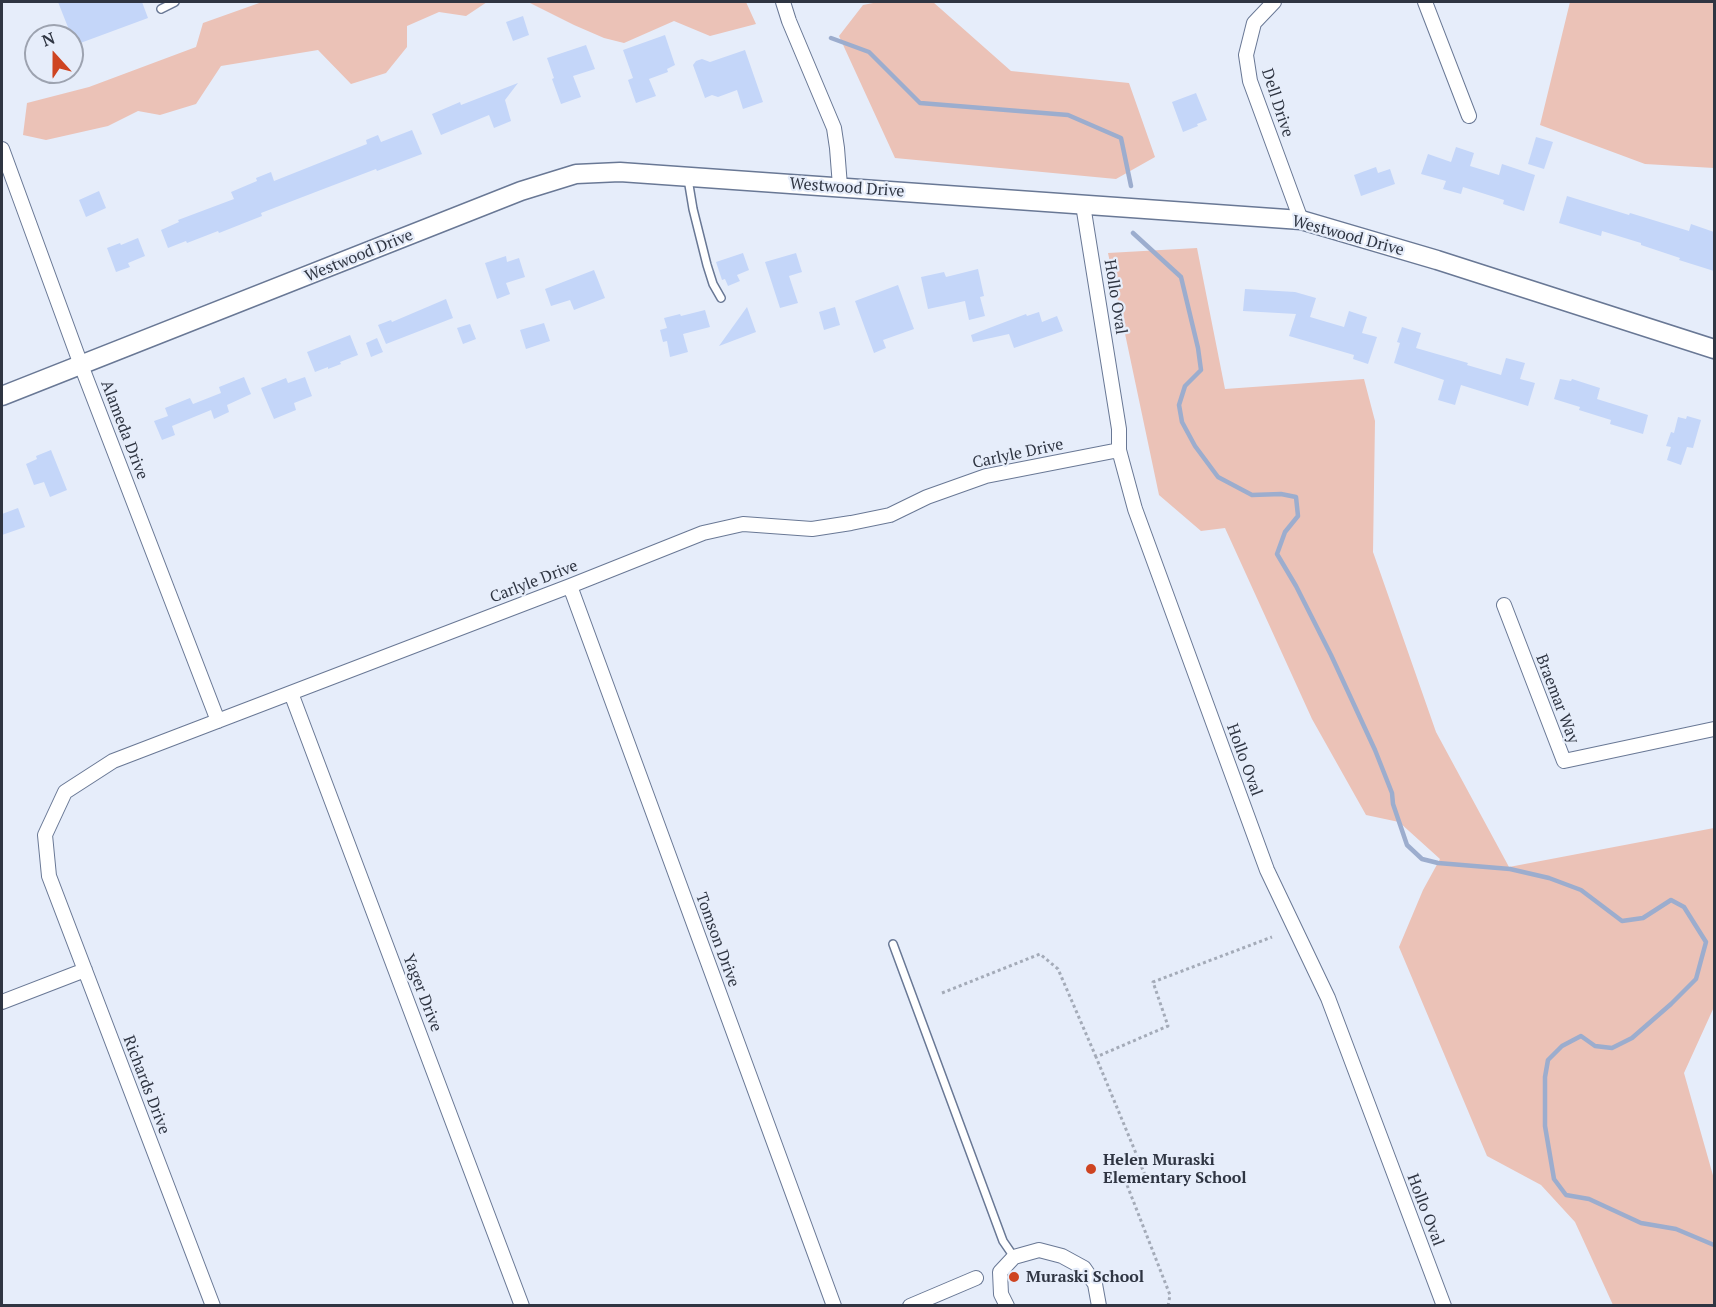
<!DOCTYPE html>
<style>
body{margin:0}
#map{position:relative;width:1716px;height:1307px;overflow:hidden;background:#e6edfa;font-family:"PT Serif",serif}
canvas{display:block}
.frame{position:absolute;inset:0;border:3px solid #2f3542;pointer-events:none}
.north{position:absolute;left:24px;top:24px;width:60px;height:60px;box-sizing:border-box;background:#e6edfa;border:2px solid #9da3b0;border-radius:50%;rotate:339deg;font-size:16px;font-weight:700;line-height:24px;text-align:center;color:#2f3542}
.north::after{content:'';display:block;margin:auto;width:21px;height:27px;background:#ce4421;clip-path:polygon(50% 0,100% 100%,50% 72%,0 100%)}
</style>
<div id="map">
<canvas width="1716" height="1307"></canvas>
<div class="frame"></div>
<div class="north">N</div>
</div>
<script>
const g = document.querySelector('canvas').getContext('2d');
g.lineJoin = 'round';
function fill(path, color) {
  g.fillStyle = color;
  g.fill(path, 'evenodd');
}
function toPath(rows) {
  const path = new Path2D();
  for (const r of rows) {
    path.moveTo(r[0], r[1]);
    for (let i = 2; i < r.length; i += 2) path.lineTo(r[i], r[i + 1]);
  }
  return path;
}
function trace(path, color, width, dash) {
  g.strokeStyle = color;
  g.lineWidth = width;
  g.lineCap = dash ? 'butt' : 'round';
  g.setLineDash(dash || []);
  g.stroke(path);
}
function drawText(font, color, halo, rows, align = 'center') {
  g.font = font + ' "PT Serif",serif';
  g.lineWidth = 4.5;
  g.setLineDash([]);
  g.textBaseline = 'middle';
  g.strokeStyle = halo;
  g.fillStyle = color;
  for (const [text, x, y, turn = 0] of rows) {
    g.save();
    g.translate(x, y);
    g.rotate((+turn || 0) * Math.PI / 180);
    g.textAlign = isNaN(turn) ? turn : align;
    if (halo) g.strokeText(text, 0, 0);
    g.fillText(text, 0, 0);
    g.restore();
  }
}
const green = toPath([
 [262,2,487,2,466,16,439,12,407,26,407,47,386,73,351,84,318,50,221,66,196,104,160,115,138,111,108,126,46,140,23,135,27,103,89,87,196,47,203,23],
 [528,2,746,2,756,24,710,36,674,21,624,43,604,38,574,25],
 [878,2,933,2,1011,71,1129,83,1155,157,1116,179,895,158,839,36,863,5],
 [1570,2,1714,2,1714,168,1645,164,1540,125],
 [1197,248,1225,389,1364,379,1375,421,1373,552,1436,732,1509,867,1714,828,1714,1007,1684,1073,1714,1179,1714,1305,1613,1305,1575,1222,1541,1185,1487,1156,1399,947,1423,890,1440,859,1399,822,1366,815,1312,719,1225,528,1201,531,1159,495,1108,253]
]);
const stream = toPath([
 [831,38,869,52,920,103,1068,115,1121,138,1131,186],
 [1133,233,1181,277,1198,348,1201,370,1185,386,1179,405,1182,422,1195,446,1218,477,1252,495,1281,494,1296,497,1298,516,1285,532,1277,554,1296,586,1331,655,1375,750,1392,793,1393,804,1407,845,1422,859,1438,863,1510,869,1549,878,1581,890,1622,921,1643,918,1671,900,1684,907,1706,942,1696,979,1671,1004,1632,1038,1612,1048,1595,1046,1581,1036,1562,1046,1548,1060,1545,1077,1545,1126,1554,1179,1566,1195,1589,1199,1641,1223,1676,1229,1714,1245]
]);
const building = toPath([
 [58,2,142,2,148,18,75,45],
 [523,16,529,35,513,41,506,22],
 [665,35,675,65,667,69,668,72,649,79,656,96,636,103,628,80,633,78,623,50],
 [586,45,595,69,573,76,581,97,561,104,552,79,554,78,547,58],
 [745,50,763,102,743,109,737,90,718,97,712,95,705,98,693,65,696,61,702,59,710,62],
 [518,83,505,100,511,121,494,128,489,115,441,135,432,114,460,102,461,105],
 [1196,93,1207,120,1197,124,1198,126,1183,132,1172,102],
 [412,130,422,154,377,171,376,169,326,188,261,213,262,216,219,233,218,231,187,243,186,241,168,248,161,230,179,222,178,220,234,199,231,192,257,181,256,178,271,172,274,181,367,144,366,140,378,135,381,142],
 [1536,137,1553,142,1544,169,1528,164],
 [1456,147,1474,153,1470,166,1499,175,1502,164,1535,175,1524,211,1503,204,1504,200,1463,187,1461,194,1443,189,1446,181,1421,174,1428,154,1451,162],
 [1376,167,1378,173,1390,169,1395,184,1361,196,1354,175],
 [99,191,106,208,86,217,79,200],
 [1567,196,1629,215,1630,213,1689,231,1691,224,1714,232,1714,271,1679,260,1680,258,1641,245,1641,243,1602,231,1601,236,1559,223],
 [138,238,145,256,128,263,130,267,116,272,107,248,120,243,121,245],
 [743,253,749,270,737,275,740,281,728,286,725,279,722,280,716,262],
 [796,253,802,272,789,276,798,303,780,308,765,262],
 [506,256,507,262,519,258,525,277,506,283,510,294,497,299,485,263],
 [978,269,984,296,980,297,985,316,969,320,965,301,928,309,921,277,944,272,946,277],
 [594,270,605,298,574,310,570,300,551,306,545,289],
 [898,285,914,329,883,340,886,348,874,353,855,301],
 [1245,289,1295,292,1316,298,1310,317,1344,327,1349,311,1367,317,1362,333,1377,337,1368,364,1353,359,1354,355,1289,336,1296,314,1243,311],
 [446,299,453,318,386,344,378,325,391,320,392,322],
 [747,307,756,332,719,346],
 [835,307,840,325,824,330,819,312],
 [705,310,710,327,683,334,688,352,670,357,667,341,663,342,660,330,667,328,664,318,680,314,681,316],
 [1039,312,1042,322,1057,316,1063,331,1014,348,1009,334,973,342,971,335,1026,314,1027,316],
 [544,323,550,341,526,349,520,330],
 [470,324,476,339,463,344,457,328],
 [1402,327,1421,333,1416,348,1468,363,1467,365,1501,375,1506,358,1525,363,1520,379,1535,383,1528,406,1461,385,1455,405,1438,400,1444,380,1394,363,1400,343,1397,342],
 [350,335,358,355,340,362,341,364,328,369,328,367,315,372,307,352],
 [377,338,383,352,371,357,366,343],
 [244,377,251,394,227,405,229,412,214,419,211,410,172,426,175,435,162,440,154,421,168,416,165,408,190,398,193,404,221,393,219,387],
 [305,377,312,396,294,403,296,410,274,419,261,388,286,378,288,383],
 [1560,379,1571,381,1572,379,1600,388,1597,399,1648,415,1643,434,1610,424,1611,420,1579,410,1580,407,1554,399],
 [1687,416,1701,420,1693,448,1687,447,1681,465,1667,460,1671,447,1666,446,1671,432,1674,433,1678,417,1686,419],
 [51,450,67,490,50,497,44,482,34,485,26,464,37,459,36,456],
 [18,508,25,527,2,535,2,514]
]);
const path = toPath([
 [942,993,1040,954,1058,969,1096,1057],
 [1168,1306,1170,1295,1127,1185,1145,1175,1096,1057,1168,1026,1153,982,1272,937]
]);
const lane = toPath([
 [161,9,175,2],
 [688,179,693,209,707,265,713,284,721,298],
 [893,944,1003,1241,1014,1257]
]);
const street = toPath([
 [783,2,789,21,834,128,837,148,840,186],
 [1274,2,1254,23,1246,55,1250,81,1301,220],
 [1425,2,1469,116],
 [2,149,81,365,218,721],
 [1083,205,1119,429,1119,450,1135,509,1267,870,1328,998,1444,1306],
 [570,586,834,1306],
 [1504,605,1564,761,1714,729],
 [291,693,522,1306],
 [2,1002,85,970],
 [213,1306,49,876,45,835,65,792,113,761,570,586,703,533,743,524,812,529,851,523,890,515,927,497,986,476,1119,450],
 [910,1306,976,1278],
 [1007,1306,1001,1294,1000,1272,1014,1257,1039,1250,1062,1256,1084,1268,1095,1284,1099,1306]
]);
const secondary = toPath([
 [2,396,521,191,576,174,620,172,1301,220,1437,260,1714,349]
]);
const markers = [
 [1091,1169,6,"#ce4421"],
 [1014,1277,6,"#ce4421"]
];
const streetNames = [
 ["Dell Drive",1277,103,72],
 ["Westwood Drive",847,188,4],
 ["Westwood Drive",1348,236,15],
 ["Westwood Drive",359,256,-22],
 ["Hollo Oval",1115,297,81],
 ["Alameda Drive",124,430,69],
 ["Carlyle Drive",1018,454,-12],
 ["Carlyle Drive",534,582,-21],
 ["Braemar Way",1557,699,69],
 ["Hollo Oval",1244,760,70],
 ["Tomson Drive",717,940,70],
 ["Yager Drive",422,993,69],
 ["Richards Drive",146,1085,69],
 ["Hollo Oval",1425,1210,69]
];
const poiNames = [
 ["Helen Muraski",1103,1160],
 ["Elementary School",1103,1178],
 ["Muraski School",1026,1277]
];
fill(green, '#ebc2b7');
trace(stream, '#9cadce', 4.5);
fill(building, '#c4d6f9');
trace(lane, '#697895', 10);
trace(street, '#697895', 16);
trace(secondary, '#697895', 21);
trace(path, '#a4abb8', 3, [3, 3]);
trace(lane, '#fff', 7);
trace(street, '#fff', 14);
trace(secondary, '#fff', 18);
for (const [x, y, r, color] of markers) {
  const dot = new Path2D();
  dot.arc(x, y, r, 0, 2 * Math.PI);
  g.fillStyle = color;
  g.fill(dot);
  trace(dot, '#e6edfa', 2);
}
drawText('16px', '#2f3542', '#e6edfa', streetNames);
drawText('bold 16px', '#2f3542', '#e6edfa', poiNames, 'left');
</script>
